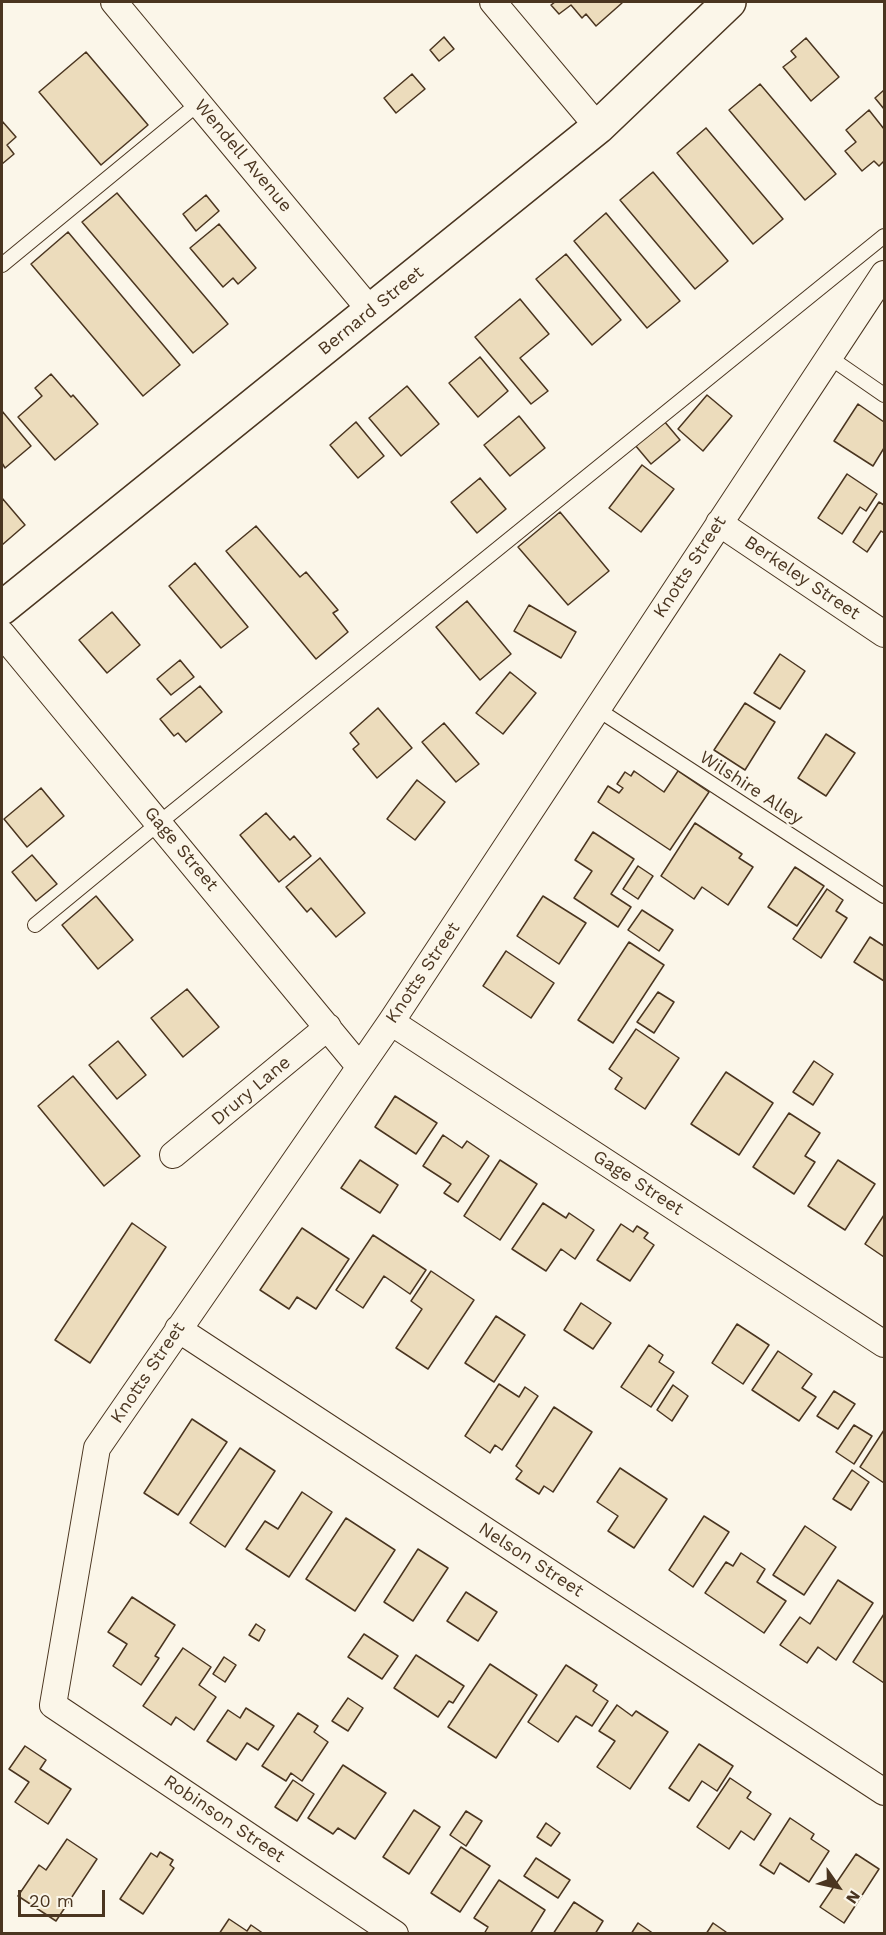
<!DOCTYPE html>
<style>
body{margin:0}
#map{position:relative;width:886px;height:1935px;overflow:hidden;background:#fbf6e9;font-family:"Work Sans",sans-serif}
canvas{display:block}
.frame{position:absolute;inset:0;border:3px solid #4a3520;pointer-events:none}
.north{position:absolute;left:808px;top:1857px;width:60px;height:60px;-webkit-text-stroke:4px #fbf6e9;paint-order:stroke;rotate:124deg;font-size:16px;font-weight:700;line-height:24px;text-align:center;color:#4a3520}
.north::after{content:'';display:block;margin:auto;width:21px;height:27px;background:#4a3520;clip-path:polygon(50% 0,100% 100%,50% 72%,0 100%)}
.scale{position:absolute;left:18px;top:1890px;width:87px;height:27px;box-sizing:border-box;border:3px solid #4a3520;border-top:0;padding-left:8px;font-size:18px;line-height:21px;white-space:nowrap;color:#4a3520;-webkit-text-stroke:4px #fbf6e9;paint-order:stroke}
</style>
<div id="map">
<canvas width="886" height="1935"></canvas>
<div class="frame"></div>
<div class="north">N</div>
<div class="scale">20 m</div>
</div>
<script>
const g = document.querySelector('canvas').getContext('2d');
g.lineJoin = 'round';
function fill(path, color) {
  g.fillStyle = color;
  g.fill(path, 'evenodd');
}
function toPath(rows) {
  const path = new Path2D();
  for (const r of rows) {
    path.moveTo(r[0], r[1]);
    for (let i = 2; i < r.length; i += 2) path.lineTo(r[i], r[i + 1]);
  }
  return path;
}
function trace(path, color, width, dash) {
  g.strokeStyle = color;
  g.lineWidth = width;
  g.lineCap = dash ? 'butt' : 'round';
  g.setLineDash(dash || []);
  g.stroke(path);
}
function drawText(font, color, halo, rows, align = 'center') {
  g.font = font + ' "Work Sans",sans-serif';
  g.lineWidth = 4.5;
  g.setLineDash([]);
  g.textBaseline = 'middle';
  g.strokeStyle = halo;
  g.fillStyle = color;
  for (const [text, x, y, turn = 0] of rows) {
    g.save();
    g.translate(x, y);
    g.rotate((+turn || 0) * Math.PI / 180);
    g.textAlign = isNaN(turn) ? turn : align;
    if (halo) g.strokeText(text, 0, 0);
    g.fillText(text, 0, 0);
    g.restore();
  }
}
const building = toPath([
 [555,2,621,2,622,3,596,26,586,14,582,18,571,5,559,14,551,5,555,2],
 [444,37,454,49,439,61,430,50,444,37],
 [806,38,839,77,811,101,783,67,796,57,791,51,806,38],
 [86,52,148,125,101,165,39,92,86,52],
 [412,74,425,89,396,113,384,98,412,74],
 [760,84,836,174,805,200,729,110,760,84],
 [884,90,884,109,875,98,884,90],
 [869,110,884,129,884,161,879,166,874,161,862,171,845,151,856,142,846,130,869,110],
 [2,121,16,137,7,145,14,154,2,164,2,121],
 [706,128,783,219,753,244,677,153,706,128],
 [653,172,728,261,695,289,620,200,653,172],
 [117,193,228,324,193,353,82,222,117,193],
 [206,195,219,211,196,231,183,214,206,195],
 [606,213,680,301,647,328,574,241,606,213],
 [219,224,256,268,238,284,233,278,223,287,190,248,219,224],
 [68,232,180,365,143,396,31,264,68,232],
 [566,254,621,320,592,345,536,279,566,254],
 [520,299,549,334,520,358,548,391,531,404,475,337,520,299],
 [480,357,508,391,478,417,449,383,480,357],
 [51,374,71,397,73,395,98,424,55,460,18,417,42,396,35,388,51,374],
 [407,386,439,424,401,456,369,418,407,386],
 [707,395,732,416,703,451,678,429,707,395],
 [858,404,884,422,884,448,873,466,834,441,858,404],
 [2,411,31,446,5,468,2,463,2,411],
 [519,416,545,448,510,476,484,445,519,416],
 [664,421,680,440,651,464,635,445,664,421],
 [356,422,384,456,358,478,330,445,356,422],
 [642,465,674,489,641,532,609,508,642,465],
 [847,474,877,494,866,511,860,507,842,534,818,518,847,474],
 [480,478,506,509,477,533,451,502,480,478],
 [2,498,25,525,2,545,2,498],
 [879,502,884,505,884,533,881,531,867,552,853,542,879,502],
 [560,512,609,571,568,605,518,547,560,512],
 [256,526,300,577,306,572,338,610,333,613,348,632,316,659,226,551,256,526],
 [195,563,248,627,221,648,169,586,195,563],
 [467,601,511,654,480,680,436,627,467,601],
 [529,605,576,632,561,658,514,631,529,605],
 [112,612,140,645,107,673,79,640,112,612],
 [780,654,805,671,780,709,754,693,780,654],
 [180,660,194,677,171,695,157,679,180,660],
 [510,672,536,693,503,734,476,713,510,672],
 [200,686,222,712,186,742,178,733,174,736,160,719,200,686],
 [745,703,775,722,745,770,714,750,745,703],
 [378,708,412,748,377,778,353,749,359,744,350,733,378,708],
 [444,723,479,764,456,782,422,742,444,723],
 [826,734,855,753,826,796,798,778,826,734],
 [634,771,664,792,678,771,709,792,670,850,598,802,608,786,619,793,623,788,617,784,625,772,631,776,634,771],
 [417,780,445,802,415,840,387,819,417,780],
 [41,788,64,816,27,847,4,819,41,788],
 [266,813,290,840,294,836,311,856,279,882,240,835,266,813],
 [695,823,742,854,739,858,753,867,728,905,702,887,694,899,661,876,695,823],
 [593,832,634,859,611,894,631,907,618,927,574,898,592,871,575,860,593,832],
 [32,855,57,884,36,901,12,872,32,855],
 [320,858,365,913,336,937,311,908,307,912,286,887,320,858],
 [638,866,653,876,638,899,623,889,638,866],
 [795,867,824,886,797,926,768,907,795,867],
 [827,889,843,900,836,911,847,918,821,958,793,939,827,889],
 [96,896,133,940,98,969,62,925,96,896],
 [543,896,586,923,559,964,517,936,543,896],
 [642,910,673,930,659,951,628,930,642,910],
 [870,937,884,946,884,981,854,962,870,937],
 [629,942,664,965,613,1043,578,1020,629,942],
 [506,951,554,983,531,1018,483,986,506,951],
 [187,989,219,1027,183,1057,151,1018,187,989],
 [658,992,674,1002,654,1033,637,1022,658,992],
 [636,1029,679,1058,645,1109,615,1089,622,1078,609,1069,636,1029],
 [118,1041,146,1075,117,1099,89,1065,118,1041],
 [814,1061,833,1074,813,1105,793,1092,814,1061],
 [726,1072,773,1103,739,1155,691,1124,726,1072],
 [73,1076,140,1156,104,1186,38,1106,73,1076],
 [395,1096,437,1123,416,1154,375,1127,395,1096],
 [789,1113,820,1133,805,1156,815,1162,794,1194,753,1167,789,1113],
 [443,1135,462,1148,467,1141,489,1156,458,1202,444,1193,451,1184,423,1166,443,1135],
 [360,1160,398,1185,380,1213,341,1188,360,1160],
 [500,1160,537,1184,500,1240,464,1216,500,1160],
 [838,1160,875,1184,845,1230,808,1206,838,1160],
 [543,1203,566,1218,569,1213,594,1230,575,1259,561,1249,546,1271,512,1249,543,1203],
 [884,1215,884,1257,865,1244,884,1215],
 [132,1223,166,1247,90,1363,55,1340,132,1223],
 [621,1224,633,1232,637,1226,648,1233,644,1238,654,1245,630,1281,597,1260,621,1224],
 [302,1228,349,1259,316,1309,297,1297,289,1309,260,1290,302,1228],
 [373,1235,426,1270,410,1294,384,1276,363,1308,336,1290,373,1235],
 [431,1271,474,1300,428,1369,396,1348,422,1309,411,1301,431,1271],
 [581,1303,611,1323,593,1349,564,1330,581,1303],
 [496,1316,525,1335,494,1382,465,1363,496,1316],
 [737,1324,769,1345,743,1384,712,1363,737,1324],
 [649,1345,663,1355,659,1362,674,1372,651,1407,621,1387,649,1345],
 [778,1351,812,1374,802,1388,816,1397,799,1421,752,1390,778,1351],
 [499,1384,519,1397,525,1387,538,1396,502,1450,495,1445,490,1453,465,1436,499,1384],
 [673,1385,688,1396,672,1421,657,1410,673,1385],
 [834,1391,855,1404,838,1429,817,1416,834,1391],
 [554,1407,592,1432,553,1492,544,1486,539,1494,516,1479,522,1471,516,1466,554,1407],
 [192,1419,227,1442,178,1515,144,1493,192,1419],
 [854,1425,872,1436,854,1464,836,1452,854,1425],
 [884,1430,884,1483,860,1467,884,1430],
 [240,1448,275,1471,225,1547,190,1523,240,1448],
 [620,1468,667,1499,634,1548,608,1531,618,1516,597,1502,620,1468],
 [852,1470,869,1482,851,1510,833,1499,852,1470],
 [302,1492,332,1512,289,1577,246,1549,265,1521,278,1529,302,1492],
 [704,1516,729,1532,693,1587,669,1570,704,1516],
 [346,1518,395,1550,355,1611,306,1579,346,1518],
 [805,1526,836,1547,804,1595,773,1575,805,1526],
 [418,1549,448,1568,413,1621,384,1602,418,1549],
 [741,1553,765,1569,757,1582,786,1601,764,1633,705,1593,726,1562,733,1566,741,1553],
 [838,1580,873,1603,836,1660,818,1647,807,1663,780,1645,800,1617,810,1624,838,1580],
 [466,1592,497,1612,478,1641,447,1621,466,1592],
 [132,1597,175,1625,155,1656,159,1658,141,1685,113,1666,127,1644,108,1632,132,1597],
 [884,1614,884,1683,853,1662,884,1614],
 [256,1624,265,1630,259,1641,249,1635,256,1624],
 [364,1634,398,1656,382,1679,348,1657,364,1634],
 [183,1648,211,1667,199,1685,216,1697,194,1730,176,1717,171,1725,143,1706,183,1648],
 [416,1655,464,1686,453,1703,449,1701,438,1717,394,1688,416,1655],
 [224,1657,236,1665,225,1682,213,1674,224,1657],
 [490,1664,537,1695,496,1758,448,1727,490,1664],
 [566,1665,597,1685,593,1691,608,1701,592,1726,576,1716,558,1742,528,1722,566,1665],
 [348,1698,363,1708,348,1731,332,1721,348,1698],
 [617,1705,632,1716,636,1711,668,1732,630,1789,597,1767,615,1741,599,1731,617,1705],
 [246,1708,274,1726,258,1750,247,1743,236,1760,207,1741,228,1710,240,1718,246,1708],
 [298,1713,318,1726,314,1732,328,1742,302,1781,291,1773,286,1781,262,1766,298,1713],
 [699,1744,733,1766,717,1791,702,1781,689,1801,669,1788,699,1744],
 [25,1746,46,1760,40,1769,71,1789,48,1824,15,1802,29,1782,9,1769,25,1746],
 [343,1765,386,1793,355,1839,338,1828,333,1834,308,1818,343,1765],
 [730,1778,751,1792,747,1798,771,1814,754,1840,741,1831,729,1849,697,1827,730,1778],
 [293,1780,314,1794,297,1821,275,1807,293,1780],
 [414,1810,440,1827,409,1874,383,1857,414,1810],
 [466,1811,482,1821,466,1846,450,1835,466,1811],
 [790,1818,814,1834,811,1839,829,1851,809,1882,780,1863,774,1874,760,1865,790,1818],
 [546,1823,560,1833,551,1846,537,1837,546,1823],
 [67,1839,97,1859,56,1921,18,1896,39,1865,46,1870,67,1839],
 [461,1847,490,1866,460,1912,431,1893,461,1847],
 [160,1852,173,1860,170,1865,174,1868,143,1914,120,1899,151,1853,157,1857,160,1852],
 [856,1854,879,1869,844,1923,820,1907,856,1854],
 [536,1858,570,1880,558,1898,524,1876,536,1858],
 [499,1880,545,1910,530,1934,484,1934,488,1927,474,1918,499,1880],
 [574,1902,603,1921,595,1934,553,1934,574,1902],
 [229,1919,247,1931,251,1925,264,1934,219,1934,229,1919],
 [638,1923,654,1934,631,1934,638,1923],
 [713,1923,726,1932,725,1934,706,1934,713,1923]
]);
const lane = toPath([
 [2,265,199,103],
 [829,357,884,395],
 [597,709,884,896],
 [35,925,159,823,884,236]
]);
const street = toPath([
 [114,2,371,311],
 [493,2,598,127],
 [719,523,884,634],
 [2,634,359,1066],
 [391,1022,884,1344],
 [173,1155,328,1027],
 [178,1329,884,1792],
 [395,1934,53,1705,97,1448,391,1022,884,274]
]);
const secondary = toPath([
 [2,608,598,127,729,2]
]);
const streetNames = [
 ["Wendell Avenue",243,156,50],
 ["Bernard Street",371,311,-39],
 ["Knotts Street",690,567,-57],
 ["Berkeley Street",802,578,34],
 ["Wilshire Alley",751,788,33],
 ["Gage Street",181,849,50],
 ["Knotts Street",423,973,-56],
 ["Drury Lane",251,1091,-40],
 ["Gage Street",638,1183,33],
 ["Knotts Street",148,1373,-56],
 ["Nelson Street",531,1560,33],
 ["Robinson Street",224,1819,34]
];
fill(building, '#ecdcbc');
trace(building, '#4a3520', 1.5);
trace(lane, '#4a3520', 16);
trace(street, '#4a3520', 28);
trace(secondary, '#4a3520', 36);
trace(lane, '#fbf6e9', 14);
trace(street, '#fbf6e9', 26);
trace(secondary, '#fbf6e9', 33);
drawText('18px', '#4a3520', '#fbf6e9', streetNames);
</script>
